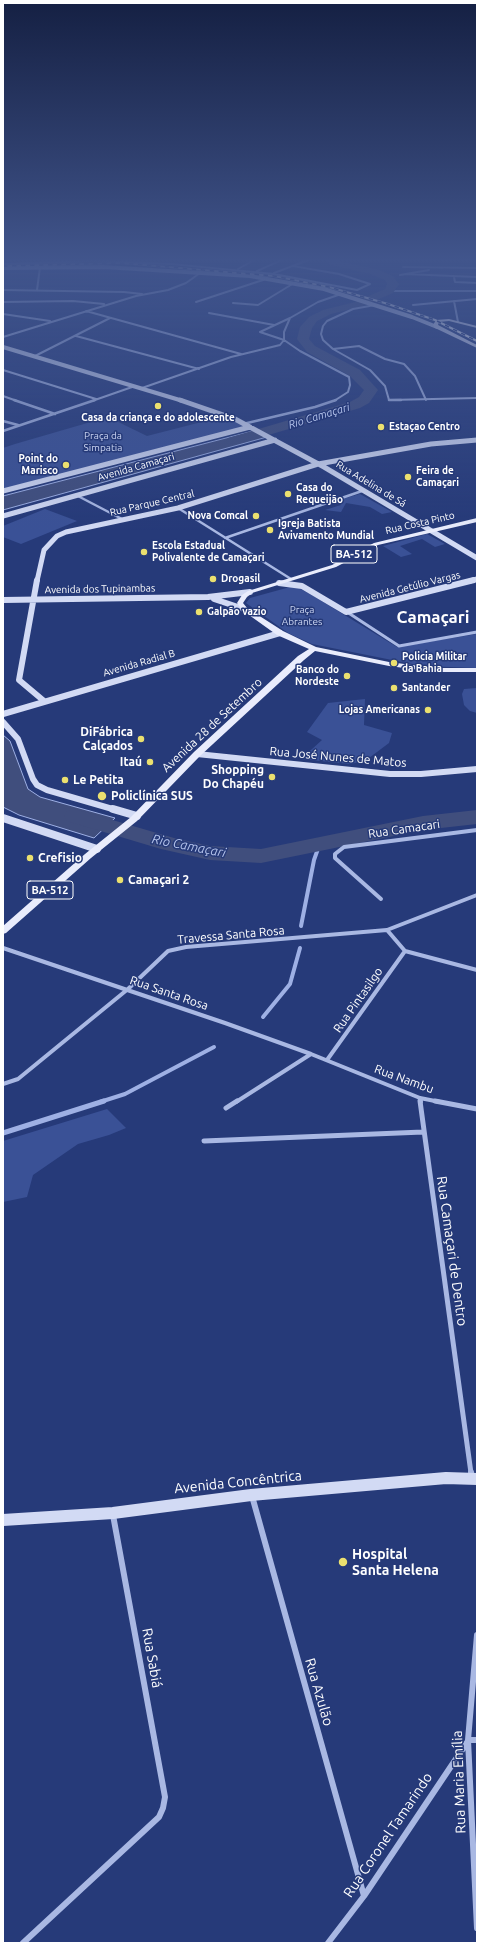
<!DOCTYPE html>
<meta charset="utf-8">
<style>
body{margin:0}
#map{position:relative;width:480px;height:1946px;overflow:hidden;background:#263a79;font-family:Ubuntu,sans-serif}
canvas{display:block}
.frame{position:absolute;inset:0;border:4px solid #fff;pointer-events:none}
</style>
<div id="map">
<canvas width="480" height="1946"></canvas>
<div class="frame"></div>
</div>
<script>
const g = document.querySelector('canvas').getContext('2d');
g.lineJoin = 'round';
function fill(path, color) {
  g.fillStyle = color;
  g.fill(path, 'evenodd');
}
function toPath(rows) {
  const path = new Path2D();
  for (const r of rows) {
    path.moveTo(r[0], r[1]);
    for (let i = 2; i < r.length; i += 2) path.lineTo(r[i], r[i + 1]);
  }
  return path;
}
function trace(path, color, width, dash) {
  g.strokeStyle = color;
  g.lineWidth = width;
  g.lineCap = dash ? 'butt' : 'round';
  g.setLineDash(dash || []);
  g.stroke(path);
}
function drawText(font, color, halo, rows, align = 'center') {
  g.font = font + ' Ubuntu,sans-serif';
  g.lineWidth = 3;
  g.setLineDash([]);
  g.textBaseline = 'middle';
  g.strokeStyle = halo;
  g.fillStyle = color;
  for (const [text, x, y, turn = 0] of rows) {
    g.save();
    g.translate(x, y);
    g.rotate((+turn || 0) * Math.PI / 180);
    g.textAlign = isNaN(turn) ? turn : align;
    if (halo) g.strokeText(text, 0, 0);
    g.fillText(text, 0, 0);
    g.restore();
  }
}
const green = toPath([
 [225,416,251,426,3,489,3,448,15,444,108,417,147,436],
 [360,494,392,512,382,514,370,507,346,503,341,512,325,510,341,505,335,501],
 [45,509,77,521,21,544,3,537,3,526],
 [427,534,445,544,435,547,422,539,400,546,412,554,401,557,383,546],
 [290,587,299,588,310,594,397,647,477,634,477,668,422,666,312,644,288,633,246,603,250,598],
 [477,688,477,713,470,711,464,705,462,694,464,689],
 [365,699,364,725,392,733,389,743,365,761,350,764,301,759,322,740,307,732,328,703],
 [107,1109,126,1128,109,1135,78,1144,33,1175,27,1197,3,1202,3,1141]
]);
const water = toPath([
 [253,431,267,437,3,510,3,496,253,431],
 [3,735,10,741,28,789,40,797,115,818,94,838,19,815,3,807,3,735]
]);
const streamFar2 = toPath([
 [389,291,477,291]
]);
const streamFar1 = toPath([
 [301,926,314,860,320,843],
 [263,1017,290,984,300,948],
 [100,1102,125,1094,214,1047]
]);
const stream = toPath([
 [3,1133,104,1101]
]);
const river = toPath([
 [326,259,336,259,338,261,377,269,393,276,399,284,393,293,363,306,331,314,317,321,312,328,309,339,315,346,360,370,378,390,369,403,360,408,238,444,228,444,226,441,228,438,350,402,359,397,364,390,350,376,307,352,297,339,300,327,309,317,323,310,355,302,385,289,387,284,385,280,370,274,330,265,326,259],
 [75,809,174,838,210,846,261,849,423,816,477,810,477,824,423,830,261,863,210,860,161,849,67,821,64,816,67,811,75,809]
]);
const streetFar5 = toPath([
 [3,264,98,261,171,264,274,274,357,290,370,284,339,274,293,266],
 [403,267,477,268],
 [238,269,256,259],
 [257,271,284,259],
 [274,273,311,259],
 [405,274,477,277],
 [400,275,429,270],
 [454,277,455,282,477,283],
 [3,290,124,292,142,294],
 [37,290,40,267],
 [454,301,458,322],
 [3,302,73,301,104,304],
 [196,302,266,279],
 [233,303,258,305,294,283],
 [375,305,353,309,327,321,323,326,321,334,323,340,333,349,370,370,385,386,389,400,477,398],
 [413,305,477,299],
 [86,311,241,354],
 [209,313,274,325],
 [3,314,50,321],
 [290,318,260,332,284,340,300,351,349,377,350,385,348,392,334,401],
 [76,336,199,369],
 [3,337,136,296,168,290,186,283,200,273],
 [333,349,359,346,385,359,404,364,415,376,426,400],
 [35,356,110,318],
 [3,370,96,399],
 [142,388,231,357,280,345,284,340,284,332,290,318,318,302,341,294],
 [3,396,17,401],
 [92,401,135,386]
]);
const streetFar4 = toPath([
 [14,400,55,414],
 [389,400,401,400],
 [3,421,18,425],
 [243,424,315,407,336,400],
 [3,431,95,400],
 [76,495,122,519],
 [178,508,291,579],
 [225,538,362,491]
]);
const streetFar3 = toPath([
 [347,612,399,646,477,632]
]);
const streetFar2 = toPath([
 [381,899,335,858,335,854,344,847,477,830],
 [387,930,405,951,477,970],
 [3,948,225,1023,311,1054,420,1098,440,1102],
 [327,1060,405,951],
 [3,1084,18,1079,128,989,168,951,186,947,387,930,477,895],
 [420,1098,421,1102],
 [236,1102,311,1054]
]);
const streetFar1 = toPath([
 [420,1101,471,1473],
 [435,1101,477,1109],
 [226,1108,237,1101],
 [204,1141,423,1132]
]);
const street = toPath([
 [471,1472,472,1478],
 [252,1496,364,1896],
 [477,1635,468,1740,477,1928],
 [468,1740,477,1740],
 [23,1943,159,1817,163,1808,165,1797,113,1515],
 [328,1943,364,1896,468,1741]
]);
const secondaryFar4 = toPath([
 [3,268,104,267,250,276,324,289,412,317,437,327],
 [3,347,183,401]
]);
const secondaryFar3 = toPath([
 [180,400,235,419,324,467,477,558],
 [3,491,250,427],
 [3,516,275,440],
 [37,581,44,550,57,536,66,532,178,508,318,464,431,444,477,440],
 [470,581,477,579]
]);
const secondaryFar2 = toPath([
 [37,580,19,680,44,701],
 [279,583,302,586,346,612,474,580],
 [214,599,244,609],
 [3,600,208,597,250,592],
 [3,714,280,633],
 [3,722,18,739,33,779,37,785,47,790,116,810],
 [197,754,390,774,421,774,477,769]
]);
const secondaryFar1 = toPath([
 [113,809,137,816],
 [3,818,97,849]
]);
const secondary = toPath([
 [3,1520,113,1513,251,1495,446,1478,477,1479]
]);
const primary = toPath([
 [449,319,477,326,477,328,449,321,439,322,438,325,477,345,477,348,435,328,433,325,436,320,449,319],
 [477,518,477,522,378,545,336,567,252,593,247,597,243,603,247,608,283,631,316,647,389,662,435,668,477,668,477,672,435,672,389,666,315,651,304,660,200,756,137,821,91,858,6,933,3,934,3,926,85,854,131,817,194,752,298,656,309,649,277,635,242,610,237,603,242,595,248,591,332,565,374,543,477,518]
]);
const rail = toPath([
 [3,266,121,263,274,276,329,287,388,304,435,320,477,341]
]);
const markers = [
 [158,406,4,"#ebe06f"],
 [381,427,4,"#ebe06f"],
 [66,465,4,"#ebe06f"],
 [408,477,4,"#ebe06f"],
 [288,494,4,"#ebe06f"],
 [256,516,4,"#ebe06f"],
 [270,530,4,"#ebe06f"],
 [144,552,4,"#ebe06f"],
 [213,579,4,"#ebe06f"],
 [199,612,4,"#ebe06f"],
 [394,663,4,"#ebe06f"],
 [347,676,4,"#ebe06f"],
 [394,688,4,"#ebe06f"],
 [428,710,4,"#ebe06f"],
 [141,739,4,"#ebe06f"],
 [150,762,4,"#ebe06f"],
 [272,777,4,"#ebe06f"],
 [65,780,4,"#ebe06f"],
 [102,796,5,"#ebe06f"],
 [30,858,4,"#ebe06f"],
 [120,880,4,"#ebe06f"],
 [343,1562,5,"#ebe06f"]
];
const farPoinames = [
 ["Casa da criança e do adolescente",158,418,"center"],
 ["Estaçao Centro",389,427],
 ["Point do",58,459,"right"],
 ["Marisco",58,471,"right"],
 ["Feira de",416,471],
 ["Camaçari",416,483],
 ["Casa do",296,488],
 ["Requeijão",296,500],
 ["Nova Comcal",248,516,"right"],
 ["Igreja Batista",278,524],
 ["Avivamento Mundial",278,536],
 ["Escola Estadual",152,546],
 ["Polivalente de Camaçari",152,558],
 ["Drogasil",221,579],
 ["Galpão vazio",207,612],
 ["Policia Militar",402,657],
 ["da Bahia",402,669],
 ["Banco do",339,670,"right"],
 ["Nordeste",339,682,"right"],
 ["Santander",402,688],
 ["Lojas Americanas",420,710,"right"]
];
const farParknames = [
 ["Praça da",103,436],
 ["Simpatia",103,448],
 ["Praça",302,610],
 ["Abrantes",302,622]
];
const farStreetnames = [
 ["Avenida Camaçari",136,467,-16],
 ["Rua Adelina de Sá",371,484,31],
 ["Rua Parque Central",152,503,-13],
 ["Rua Costa Pinto",420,523,-13],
 ["Avenida Getúlio Vargas",410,587,-14],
 ["Avenida dos Tupinambas",100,589,-1],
 ["Avenida Radial B",139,663,-16]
];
const farWaternames = [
 ["Rio Camaçari",319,416,-17]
];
const shields = [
 [354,554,46],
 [50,890,46]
];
const shieldNames = [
 ["BA-512",354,554],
 ["BA-512",50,890]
];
const streetNames = [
 ["Avenida 28 de Setembro",212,725,-43],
 ["Rua José Nunes de Matos",338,757,5],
 ["Rua Camacari",404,829,-8],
 ["Travessa Santa Rosa",231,935,-5],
 ["Rua Santa Rosa",169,993,19],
 ["Rua Pintasilgo",358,1000,-55],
 ["Rua Nambu",404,1079,20]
];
const poiNames = [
 ["DiFábrica",133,732,"right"],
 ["Calçados",133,746,"right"],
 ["Itaú",142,762,"right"],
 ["Shopping",264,770,"right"],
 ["Do Chapéu",264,784,"right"],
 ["Le Petita",73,780],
 ["Policlínica SUS",111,796],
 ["Crefisio",38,858],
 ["Camaçari 2",128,880]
];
const waterNames = [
 ["Rio Camaçari",189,846,11]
];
const nearStreetnames = [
 ["Rua Camaçari de Dentro",452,1251,82],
 ["Avenida Concêntrica",238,1482,-6],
 ["Rua Sabiá",152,1658,80],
 ["Rua Azulão",319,1692,74],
 ["Rua Maria Emília",459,1782,-92],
 ["Rua Coronel Tamarindo",388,1835,-56]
];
const nearPoinames = [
 ["Hospital",352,1554],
 ["Santa Helena",352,1570]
];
const farTownnames = [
 ["Camaçari",433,617]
];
fill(green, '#3a5196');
fill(water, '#404e7d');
trace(water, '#9eb0e4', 1);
trace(streamFar2, '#9eb0e4', 2);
trace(streamFar1, '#9eb0e4', 4);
trace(stream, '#9eb0e4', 5);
fill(river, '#404e7d');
trace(streetFar5, '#a9b8e3', 2);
trace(streetFar4, '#a9b8e3', 2.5);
trace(streetFar3, '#a9b8e3', 3);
trace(streetFar2, '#a9b8e3', 4);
trace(streetFar1, '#a9b8e3', 5);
trace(street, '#a9b8e3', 6);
trace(secondaryFar4, '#d2daf4', 4);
trace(secondaryFar3, '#d2daf4', 5);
trace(secondaryFar2, '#d2daf4', 6);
trace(secondaryFar1, '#d2daf4', 8);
trace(secondary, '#d2daf4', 12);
fill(primary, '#e9ecfc');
trace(rail, '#fff', 2);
trace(rail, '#263a79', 1.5, [4.5]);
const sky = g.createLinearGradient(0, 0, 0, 531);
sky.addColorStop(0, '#152043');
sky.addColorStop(0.49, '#41558c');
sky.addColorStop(1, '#41558c00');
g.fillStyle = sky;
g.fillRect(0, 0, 480, 531);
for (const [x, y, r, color] of markers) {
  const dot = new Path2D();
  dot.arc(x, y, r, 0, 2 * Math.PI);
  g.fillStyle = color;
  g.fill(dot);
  trace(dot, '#263a79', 1.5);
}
drawText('bold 10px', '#fff', '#263a79', farPoinames, 'left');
drawText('10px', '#ccd6f3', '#263a79', farParknames);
drawText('10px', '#fff', '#263a79', farStreetnames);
drawText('italic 11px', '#b4c3eb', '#263a79', farWaternames);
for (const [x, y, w] of shields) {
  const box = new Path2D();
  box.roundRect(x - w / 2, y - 9, w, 18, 3);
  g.fillStyle = '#263a79';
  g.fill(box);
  trace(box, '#fff', 1);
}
drawText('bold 11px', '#fff', null, shieldNames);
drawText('12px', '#fff', '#263a79', streetNames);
drawText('bold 12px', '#fff', '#263a79', poiNames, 'left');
drawText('italic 13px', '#b4c3eb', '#263a79', waterNames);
drawText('14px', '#fff', '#263a79', nearStreetnames);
drawText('bold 14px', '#fff', '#263a79', nearPoinames, 'left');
drawText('bold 17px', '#fff', '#263a79', farTownnames);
</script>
